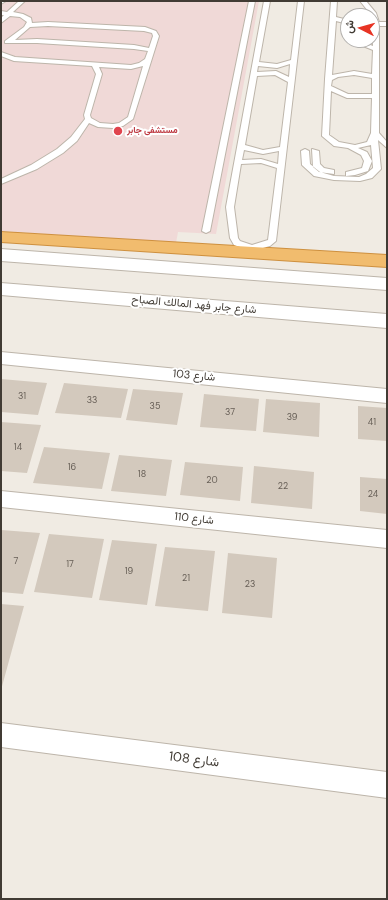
<!DOCTYPE html>
<meta charset="utf-8">
<style>
body{margin:0}
#map{position:relative;width:388px;height:900px;overflow:hidden;background:#f0ebe3;font-family:"DM Sans",Vazirmatn,sans-serif}
canvas{display:block}
.frame{position:absolute;inset:0;border:2px solid #413b34;pointer-events:none}
.north{position:absolute;left:340px;top:8px;width:40px;height:40px;box-sizing:border-box;background:#fff;border:1px solid #b3b1ae;border-radius:50%;rotate:276deg;font-size:11px;font-weight:700;line-height:16px;text-align:center;color:#413b34}
.north::after{content:'';display:block;margin:auto;width:14px;height:18px;background:#e73424;clip-path:polygon(50% 0,100% 100%,50% 72%,0 100%)}
</style>
<div id="map">
<canvas width="388" height="900"></canvas>
<div class="frame"></div>
<div class="north">ش</div>
</div>
<script>
const g = document.querySelector('canvas').getContext('2d');
g.lineJoin = 'round';
function fill(path, color) {
  g.fillStyle = color;
  g.fill(path, 'evenodd');
}
function toPath(rows) {
  const path = new Path2D();
  for (const r of rows) {
    path.moveTo(r[0], r[1]);
    for (let i = 2; i < r.length; i += 2) path.lineTo(r[i], r[i + 1]);
  }
  return path;
}
function trace(path, color, width, dash) {
  g.strokeStyle = color;
  g.lineWidth = width;
  g.lineCap = dash ? 'butt' : 'round';
  g.setLineDash(dash || []);
  g.stroke(path);
}
function drawText(font, color, halo, rows, align = 'center') {
  g.font = font + ' "DM Sans",Vazirmatn,sans-serif';
  g.lineWidth = 4;
  g.setLineDash([]);
  g.textBaseline = 'middle';
  g.strokeStyle = halo;
  g.fillStyle = color;
  for (const [text, x, y, turn = 0] of rows) {
    g.save();
    g.translate(x, y);
    g.rotate((+turn || 0) * Math.PI / 180);
    g.textAlign = isNaN(turn) ? turn : align;
    if (halo) g.strokeText(text, 0, 0);
    g.fillText(text, 0, 0);
    g.restore();
  }
}
const medical = toPath([
 [1,1,259,1,216,234,178,232,176,243,1,231]
]);
const building = toPath([
 [1,379,47,383,38,415,1,412],
 [64,383,128,389,121,418,55,413],
 [133,389,183,393,177,425,126,420],
 [204,394,259,399,256,431,200,427],
 [266,399,320,403,319,437,263,432],
 [358,406,387,408,387,441,358,439],
 [1,422,41,425,27,473,1,471],
 [44,447,110,453,102,489,33,483],
 [119,455,172,460,166,496,111,491],
 [185,462,243,467,240,501,180,495],
 [254,466,314,472,312,509,251,503],
 [360,477,387,479,387,514,360,511],
 [1,530,40,533,23,594,1,592],
 [49,534,104,539,92,598,34,592],
 [112,540,157,544,147,605,99,600],
 [165,547,215,551,208,611,155,606],
 [228,553,277,558,272,618,222,613],
 [1,604,24,606,1,690]
]);
const service = toPath([
 [1,1,6,1,1,4,1,1],
 [19,1,25,1,13,12,23,14,31,18,32,23,48,22,145,27,156,31,159,36,133,119,123,126,113,128,98,127,89,123,77,141,63,153,37,169,1,184,1,179,31,165,57,149,71,137,85,119,84,115,96,74,92,66,14,61,1,56,1,52,15,57,131,65,139,63,145,59,148,51,134,49,37,43,5,43,5,41,24,27,27,22,20,17,10,16,1,23,1,18,4,15,1,15,1,11,7,12,19,1],
 [48,26,144,31,152,33,153,36,149,48,134,45,37,39,15,40,30,27,48,26],
 [143,66,128,117,119,123,113,124,100,123,91,118,90,115,102,74,99,67,131,69,143,66],
 [249,1,255,1,210,231,206,233,202,231,249,1],
 [264,1,270,1,259,62,277,64,291,60,298,1,304,1,276,241,270,246,252,251,234,245,230,238,226,207,264,1],
 [290,64,289,77,276,71,257,72,258,66,277,68,290,64],
 [275,75,288,82,280,147,263,150,245,145,257,76,275,75],
 [244,150,263,154,279,151,278,164,261,159,242,160,244,150],
 [261,163,277,168,268,240,252,245,240,241,238,238,234,207,241,164,261,163],
 [331,1,337,1,336,17,348,20,348,24,336,21,332,75,354,71,372,74,373,50,348,40,357,40,373,46,372,16,360,1,366,1,376,13,379,22,387,22,387,26,379,26,379,133,387,142,387,148,378,140,381,169,372,178,360,181,334,180,314,176,302,165,301,151,305,149,309,151,310,164,320,172,334,176,359,177,366,174,373,168,371,145,358,148,367,152,372,161,368,171,355,175,346,176,346,172,362,168,364,161,361,155,348,148,334,146,322,136,325,79,331,1],
 [354,75,372,78,372,94,348,94,331,86,332,80,338,77,354,75],
 [331,91,347,98,372,98,371,133,367,142,355,145,339,142,329,135,331,91],
 [312,149,319,151,320,164,324,168,334,170,334,174,319,172,313,167,312,149]
]);
const minor = toPath([
 [1,352,387,389,387,403,1,364,1,352],
 [1,491,387,530,387,548,1,507,1,491],
 [1,723,387,772,387,798,1,747,1,723]
]);
const tertiary = toPath([
 [1,249,387,278,387,290,1,261,1,249],
 [1,283,387,314,387,328,1,295,1,283]
]);
const motorway = toPath([
 [1,232,387,255,387,267,1,242,1,232]
]);
const markers = [
 [118,131,5,"#e0444e"]
];
const farHealthnames = [
 ["مستشفى جابر",127,131]
];
const numberNames = [
 ["31",22,397],
 ["33",92,401],
 ["35",155,407],
 ["37",230,413],
 ["39",292,418],
 ["41",372,423],
 ["14",18,448],
 ["16",72,468],
 ["18",142,475],
 ["20",212,481],
 ["22",283,487],
 ["24",373,495],
 ["7",16,562],
 ["17",70,565],
 ["19",129,572],
 ["21",186,579],
 ["23",250,585]
];
const streetNames = [
 ["شارع جابر فهد المالك الصباح",194,305,5],
 ["شارع 103",194,376,5],
 ["شارع 110",194,519,6]
];
const nearStreetnames = [
 ["شارع 108",194,760,7]
];
fill(medical, '#f0d9d7');
fill(building, '#d3c9bd');
trace(service, '#bdb5aa', 2);
trace(minor, '#bdb5aa', 2);
trace(tertiary, '#bdb5aa', 2);
trace(motorway, '#ce903f', 2);
fill(service, '#fff');
fill(minor, '#fff');
fill(tertiary, '#fff');
fill(motorway, '#f1bc6e');
for (const [x, y, r, color] of markers) {
  const dot = new Path2D();
  dot.arc(x, y, r, 0, 2 * Math.PI);
  g.fillStyle = color;
  g.fill(dot);
  trace(dot, '#fff', 1.5);
}
drawText('bold 9px', '#be3a42', '#fff', farHealthnames, 'left');
drawText('9px', '#665e56', null, numberNames);
drawText('11px', '#413b34', '#fff', streetNames);
drawText('13px', '#413b34', '#fff', nearStreetnames);
</script>
